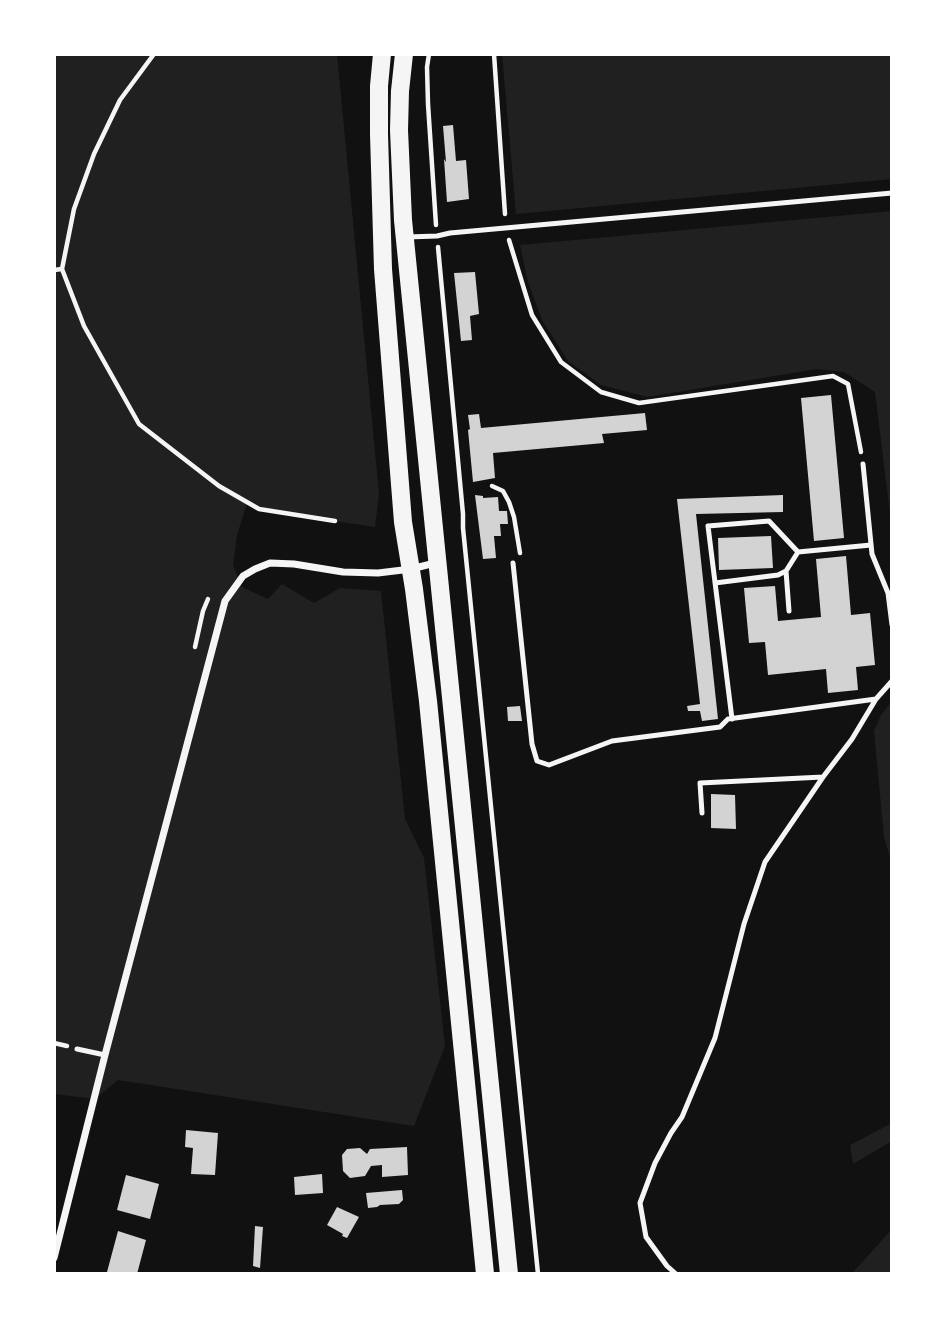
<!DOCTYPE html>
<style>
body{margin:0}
#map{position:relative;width:946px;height:1328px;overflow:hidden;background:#111;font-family:"DejaVu Sans",sans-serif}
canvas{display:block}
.frame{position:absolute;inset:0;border:56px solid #fff;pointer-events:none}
</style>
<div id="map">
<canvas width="946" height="1328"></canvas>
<div class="frame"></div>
</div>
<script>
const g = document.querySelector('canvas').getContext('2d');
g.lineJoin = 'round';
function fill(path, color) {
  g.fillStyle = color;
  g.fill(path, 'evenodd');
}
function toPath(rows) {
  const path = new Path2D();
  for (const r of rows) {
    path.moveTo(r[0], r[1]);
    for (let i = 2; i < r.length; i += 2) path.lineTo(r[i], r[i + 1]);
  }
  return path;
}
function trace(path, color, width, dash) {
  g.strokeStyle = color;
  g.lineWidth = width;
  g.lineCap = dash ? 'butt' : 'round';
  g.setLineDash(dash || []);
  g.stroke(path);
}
const green = toPath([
 [54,54,337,54,379,494,375,527,294,515,247,504,237,535,233,565,242,587,268,599,282,584,314,603,340,588,381,591,405,819,424,858,445,1046,414,1126,118,1080,95,1099,54,1094],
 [502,54,892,54,892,179,516,214],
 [892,211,892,530,875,392,844,372,817,369,647,397,601,385,568,361,542,320,528,282,520,245],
 [892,701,892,864,884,837,874,731,881,715],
 [892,1123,892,1141,853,1164,850,1145],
 [892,1229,892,1274,852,1274,855,1270]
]);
const building = toPath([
 [453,125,456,161,466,160,469,199,447,202,444,159,446,162,443,126],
 [475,272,479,314,470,316,472,340,461,341,454,273],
 [831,395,844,538,814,541,801,398],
 [645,413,647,430,602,434,604,443,493,453,495,478,473,482,468,430,470,429,468,415,479,414,481,428],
 [475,495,483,496,483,498,498,497,499,511,507,511,508,524,500,524,501,536,494,536,496,558,483,559],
 [783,495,783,512,696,514,718,719,702,721,700,711,688,711,687,706,700,704,677,499],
 [771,536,773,568,719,570,718,538],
 [846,556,851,615,870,613,875,665,856,667,858,690,828,693,826,669,768,675,765,642,749,643,744,588,775,586,778,621,821,617,816,559],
 [520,706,522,721,508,721,507,707],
 [711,794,735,795,736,829,711,828],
 [186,1130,218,1133,215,1175,191,1174,193,1148,185,1147],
 [407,1147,408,1175,382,1177,382,1165,371,1166,365,1176,350,1178,343,1171,342,1155,347,1149,360,1148,367,1154,370,1149],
 [322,1174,323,1193,295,1195,294,1177],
 [126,1175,159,1184,150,1219,117,1210],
 [402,1190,403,1200,399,1204,380,1205,377,1207,368,1208,366,1193],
 [337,1207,359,1217,347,1238,342,1236,343,1234,327,1225],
 [255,1226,263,1227,260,1268,253,1266],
 [118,1231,146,1240,137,1274,115,1274,107,1272]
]);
const path = toPath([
 [429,54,427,67,428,104,436,225],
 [494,54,505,214],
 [509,240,532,315,561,362,601,392,639,403,833,376,848,384,861,452],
 [438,247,463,514,463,528,538,1274],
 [62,269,74,209,94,154,120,100,154,54],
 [54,270,62,269,84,326,139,424,219,486,259,509,335,521],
 [492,486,503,491,509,502,514,517,520,553],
 [195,647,203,611,208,599],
 [54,1043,67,1046]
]);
const service = toPath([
 [407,237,437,236,450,233,892,193],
 [863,464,872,554,888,593,892,625],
 [513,563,532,744,537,761,549,765,612,741,720,727,728,719,876,699,892,681],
 [786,571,789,611],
 [715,583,778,575,786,571,798,552],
 [732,719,708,526,769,521,798,552,871,545],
 [702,813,700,783,823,777,852,739,876,699],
 [77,1049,105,1055],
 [676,1274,667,1266,646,1237,640,1203,655,1163,671,1133,682,1117,715,1038,744,924,765,862,823,777]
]);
const minor = toPath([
 [54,1258,105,1055,225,601,243,576,255,569,270,563,294,564,343,572,378,573,411,569,435,563]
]);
const primary = toPath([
 [382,54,379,86,379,134,383,269,403,522,414,589,428,701,485,1274],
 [404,54,400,91,399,130,403,220,509,1274]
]);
fill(green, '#202020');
fill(building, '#d3d3d3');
trace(path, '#f5f5f5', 4.5);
trace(service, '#f5f5f5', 5);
trace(minor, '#f5f5f5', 7);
trace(primary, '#f5f5f5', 18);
</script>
